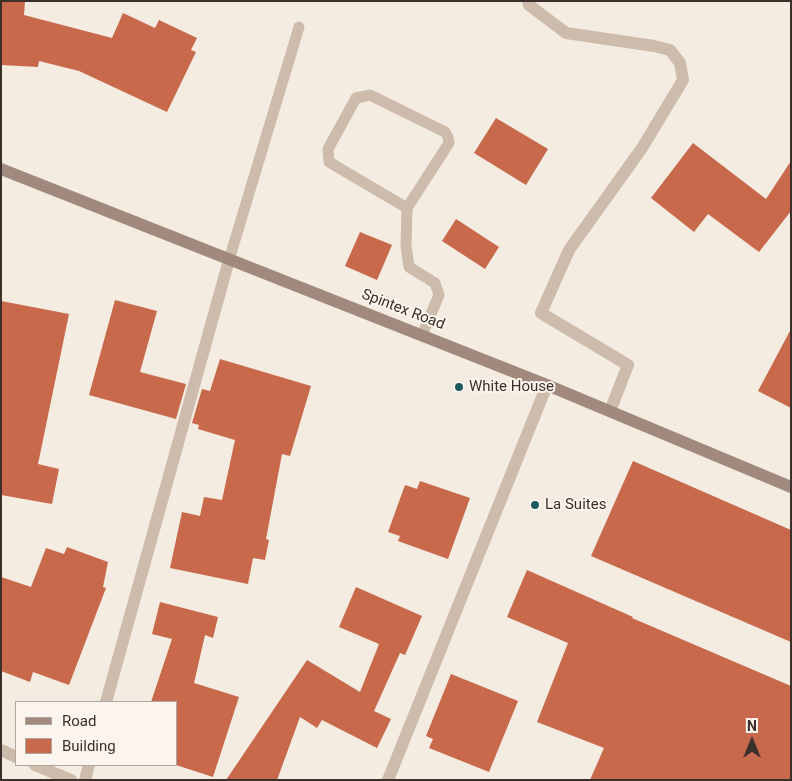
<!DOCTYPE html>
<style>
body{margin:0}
#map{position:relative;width:792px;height:781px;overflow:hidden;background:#f4ebe1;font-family:Roboto,sans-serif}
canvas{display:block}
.frame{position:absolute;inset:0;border:2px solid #3b302b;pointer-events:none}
.legend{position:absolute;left:15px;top:701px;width:162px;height:65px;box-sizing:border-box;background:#fbf5ee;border:1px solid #aea6a0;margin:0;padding:6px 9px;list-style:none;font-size:15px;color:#3b302b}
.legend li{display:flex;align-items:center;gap:10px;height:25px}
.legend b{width:25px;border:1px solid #aea6a0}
.north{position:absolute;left:727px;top:716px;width:50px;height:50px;-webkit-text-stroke:4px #fbf5ee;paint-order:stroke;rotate:0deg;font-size:14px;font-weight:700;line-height:20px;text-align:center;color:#3b302b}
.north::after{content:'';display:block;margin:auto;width:18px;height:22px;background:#3b302b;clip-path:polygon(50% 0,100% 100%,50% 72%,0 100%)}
</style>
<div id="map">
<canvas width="792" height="781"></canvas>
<div class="frame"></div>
<ul class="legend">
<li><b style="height:6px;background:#a18a7d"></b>Road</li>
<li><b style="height:14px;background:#c8694b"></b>Building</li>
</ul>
<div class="north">N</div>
</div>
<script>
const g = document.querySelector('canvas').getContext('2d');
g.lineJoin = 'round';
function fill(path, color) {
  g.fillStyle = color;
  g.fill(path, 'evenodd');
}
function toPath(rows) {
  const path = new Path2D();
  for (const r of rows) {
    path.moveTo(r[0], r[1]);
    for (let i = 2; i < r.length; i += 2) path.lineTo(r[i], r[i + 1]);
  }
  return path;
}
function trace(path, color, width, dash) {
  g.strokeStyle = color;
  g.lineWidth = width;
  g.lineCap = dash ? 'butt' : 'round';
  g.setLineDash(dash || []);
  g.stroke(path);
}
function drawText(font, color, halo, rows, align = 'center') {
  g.font = font + ' Roboto,sans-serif';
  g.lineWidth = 4;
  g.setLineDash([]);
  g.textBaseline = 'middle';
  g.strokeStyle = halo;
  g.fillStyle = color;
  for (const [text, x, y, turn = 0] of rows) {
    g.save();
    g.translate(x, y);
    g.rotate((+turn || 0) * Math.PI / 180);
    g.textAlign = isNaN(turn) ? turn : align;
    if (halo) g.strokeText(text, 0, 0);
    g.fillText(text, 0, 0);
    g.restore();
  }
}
const building = toPath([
 [1,1,25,1,24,15,112,38,123,13,155,28,159,20,197,38,191,50,196,52,167,112,79,71,39,61,38,67,1,65],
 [496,118,548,149,526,185,474,153],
 [693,143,766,199,791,161,791,211,759,252,708,214,694,232,651,198],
 [456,219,499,247,485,269,442,241],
 [360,232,392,245,377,280,345,266],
 [115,300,157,311,140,372,186,384,176,419,89,395],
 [1,301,69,314,38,464,59,469,52,504,1,495],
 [791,329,791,408,758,391],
 [220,359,311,386,290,456,282,454,266,539,269,540,265,560,253,558,248,584,170,568,182,512,200,516,204,497,222,500,235,440,198,429,199,425,192,423,202,389,210,391],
 [633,461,791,530,791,642,591,556],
 [420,481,470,498,448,559,398,541,400,536,388,532,405,485,417,489],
 [67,547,108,562,103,587,106,588,69,685,33,672,30,682,1,671,1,577,31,587,46,548,64,554],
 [527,570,633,617,632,618,791,686,791,780,590,780,604,748,537,722,568,643,507,617],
 [356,587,422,616,405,655,400,653,374,711,391,719,377,748,322,720,317,728,300,717,277,780,226,780,307,660,360,692,379,644,339,627],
 [160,602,218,617,213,638,205,635,194,683,239,697,213,777,176,765,176,702,151,702,172,639,152,634],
 [451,674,518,701,489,772,429,748,433,739,426,736]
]);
const service = toPath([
 [407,208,329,162,328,149,356,98,370,95,445,132,448,137,449,143,407,208,406,246,409,267,435,283,439,295,422,335],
 [229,260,299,27]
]);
const minor = toPath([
 [528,1,529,5,566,33,654,46,670,50,680,63,683,80,642,148,569,250,541,313,628,365,610,411],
 [106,702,229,260],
 [1,750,16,757],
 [35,765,71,780],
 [85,780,89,765],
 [388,780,547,385]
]);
const secondary = toPath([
 [1,169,547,385,791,487]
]);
const markers = [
 [459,387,5,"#1f5a5e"],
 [535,505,5,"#1f5a5e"]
];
const streetNames = [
 ["Spintex Road",403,310,21]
];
const poiNames = [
 ["White House",469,387],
 ["La Suites",545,505]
];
fill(building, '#c8694b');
trace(service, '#cdbbac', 11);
trace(minor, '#cdbbac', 12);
trace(secondary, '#a18a7d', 12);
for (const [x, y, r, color] of markers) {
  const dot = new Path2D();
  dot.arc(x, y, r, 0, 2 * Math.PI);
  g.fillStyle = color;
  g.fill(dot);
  trace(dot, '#fbf5ee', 2);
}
drawText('15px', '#3b302b', '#fbf5ee', streetNames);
drawText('15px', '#3b302b', '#fbf5ee', poiNames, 'left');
</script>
